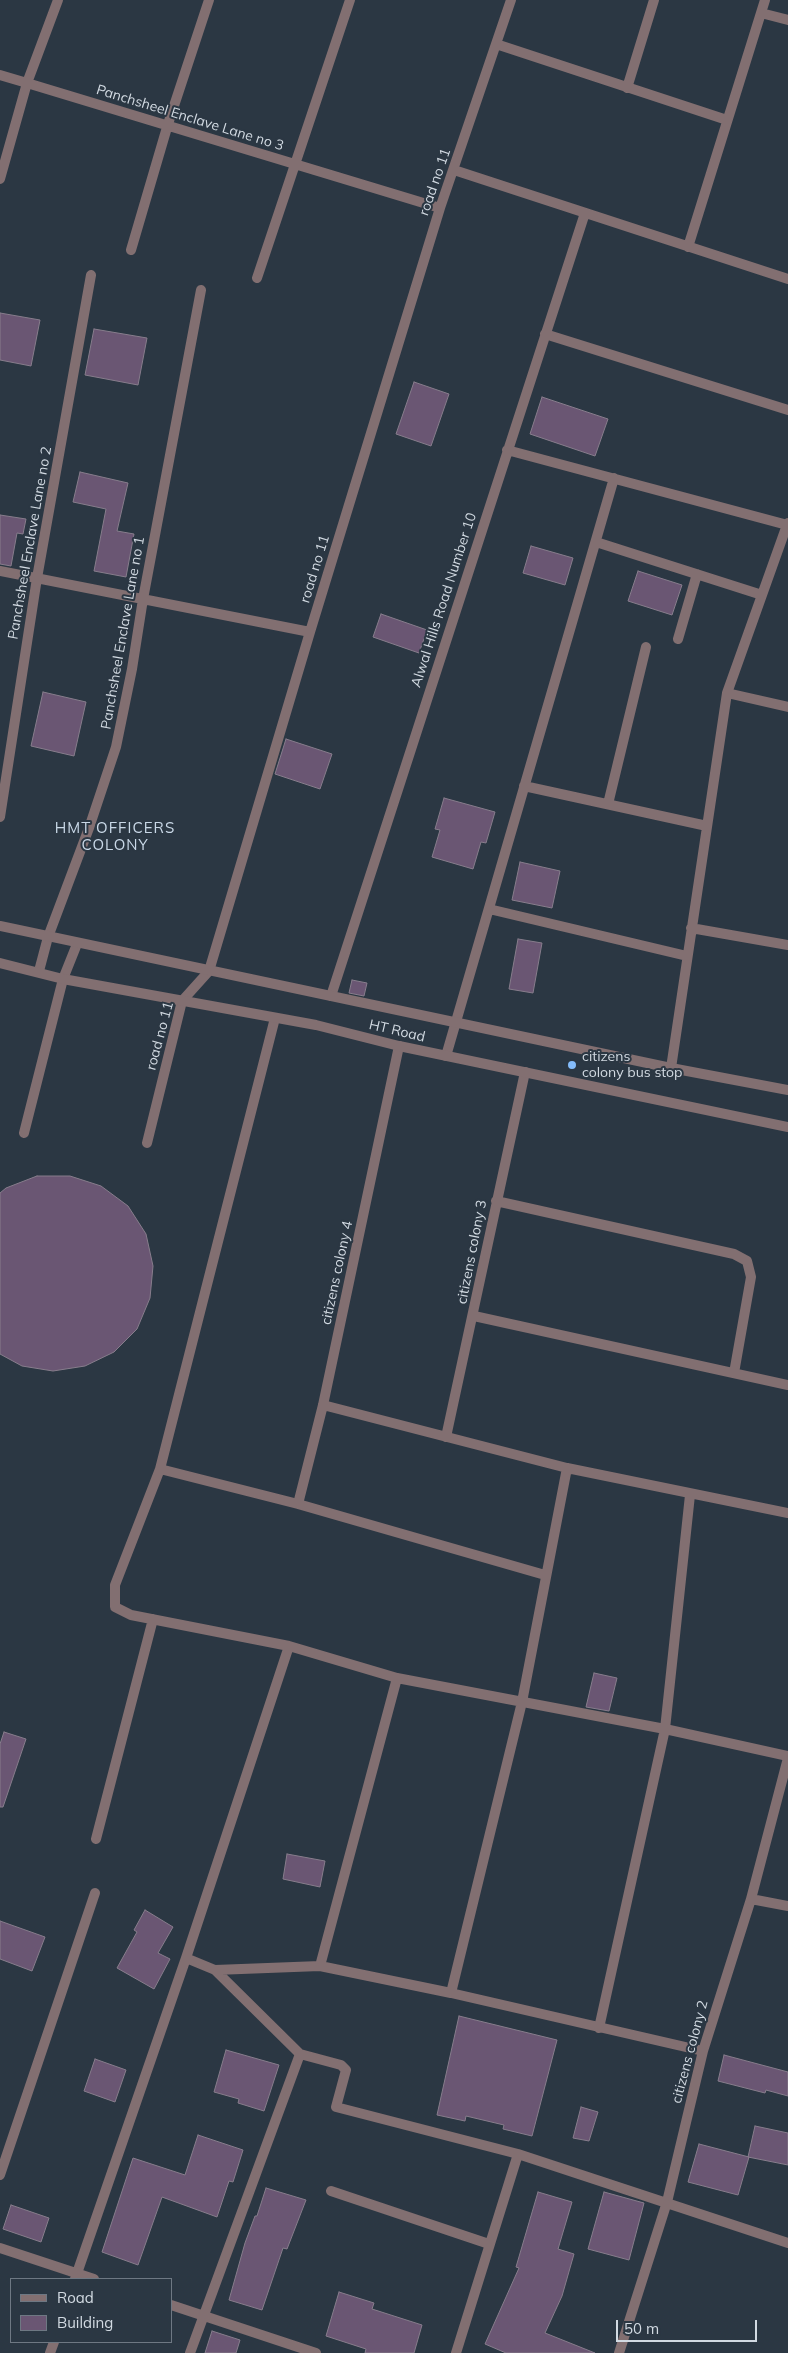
<!DOCTYPE html>
<style>
body{margin:0}
#map{position:relative;width:788px;height:2353px;overflow:hidden;background:#2b3743;font-family:Mulish,sans-serif}
canvas{display:block}
.legend{position:absolute;left:10px;top:2278px;width:162px;height:65px;box-sizing:border-box;background:#2b3743;border:1px solid #6e7883;margin:0;padding:6px 9px;list-style:none;font-size:15px;color:#d2dae2}
.legend li{display:flex;align-items:center;gap:10px;height:25px}
.legend b{width:25px;border:1px solid #6e7883}
.scale{position:absolute;left:616px;top:2320px;width:141px;height:22px;box-sizing:border-box;border:2px solid #d2dae2;border-top:0;padding-left:6px;font-size:15px;line-height:18px;white-space:nowrap;color:#d2dae2;-webkit-text-stroke:4px #2b3743;paint-order:stroke}
</style>
<div id="map">
<canvas width="788" height="2353"></canvas>
<ul class="legend">
<li><b style="height:6px;background:#826f71"></b>Road</li>
<li><b style="height:14px;background:#6a5673"></b>Building</li>
</ul>
<div class="scale">50 m</div>
</div>
<script>
const g = document.querySelector('canvas').getContext('2d');
g.lineJoin = 'round';
function fill(path, color) {
  g.fillStyle = color;
  g.fill(path, 'evenodd');
}
function toPath(rows) {
  const path = new Path2D();
  for (const r of rows) {
    path.moveTo(r[0], r[1]);
    for (let i = 2; i < r.length; i += 2) path.lineTo(r[i], r[i + 1]);
  }
  return path;
}
function trace(path, color, width, dash) {
  g.strokeStyle = color;
  g.lineWidth = width;
  g.lineCap = dash ? 'butt' : 'round';
  g.setLineDash(dash || []);
  g.stroke(path);
}
function drawText(font, color, halo, rows, align = 'center') {
  g.font = font + ' Mulish,sans-serif';
  g.lineWidth = 4;
  g.setLineDash([]);
  g.textBaseline = 'middle';
  g.strokeStyle = halo;
  g.fillStyle = color;
  for (const [text, x, y, turn = 0] of rows) {
    g.save();
    g.translate(x, y);
    g.rotate((+turn || 0) * Math.PI / 180);
    g.textAlign = isNaN(turn) ? turn : align;
    if (halo) g.strokeText(text, 0, 0);
    g.fillText(text, 0, 0);
    g.restore();
  }
}
const building = toPath([
 [0,313,40,320,31,366,0,360,0,313],
 [94,329,147,338,138,385,85,375,94,329],
 [414,382,449,394,431,446,396,434,414,382],
 [542,397,608,419,595,456,530,434,542,397],
 [80,472,128,483,117,531,134,534,126,577,94,571,106,509,73,502,80,472],
 [0,515,26,519,23,534,17,533,11,566,0,564,0,515],
 [531,546,573,558,565,585,523,573,531,546],
 [638,571,682,585,672,615,628,601,638,571],
 [381,614,427,630,419,653,373,637,381,614],
 [43,692,86,702,74,756,31,746,43,692],
 [286,739,332,754,320,789,275,774,286,739],
 [444,798,495,812,486,843,481,842,473,869,432,857,440,830,435,829,444,798],
 [520,862,560,871,552,908,512,900,520,862],
 [518,939,542,943,533,993,509,989,518,939],
 [352,980,367,983,364,996,349,993,352,980],
 [37,1176,70,1176,101,1186,128,1206,146,1234,153,1266,150,1298,137,1329,114,1352,85,1366,53,1371,22,1366,0,1354,0,1193,6,1188,37,1176],
 [594,1673,617,1678,609,1711,586,1707,594,1673],
 [4,1732,26,1739,3,1807,0,1807,0,1744,4,1732],
 [287,1854,325,1861,320,1887,283,1879,287,1854],
 [145,1910,173,1927,158,1953,170,1959,154,1989,117,1968,137,1932,134,1930,145,1910],
 [0,1921,45,1937,32,1971,0,1959,0,1921],
 [459,2016,557,2040,532,2136,503,2129,504,2125,466,2116,465,2121,437,2115,459,2016],
 [226,2050,279,2065,264,2111,238,2103,239,2099,214,2092,226,2050],
 [724,2055,788,2072,788,2096,766,2090,765,2093,718,2081,724,2055],
 [95,2059,126,2070,115,2102,84,2091,95,2059],
 [581,2107,598,2112,589,2141,573,2138,581,2107],
 [755,2126,788,2133,788,2165,748,2157,755,2126],
 [198,2135,243,2150,233,2182,229,2181,217,2217,162,2197,138,2265,102,2252,133,2158,185,2175,198,2135],
 [699,2144,749,2157,738,2195,688,2182,699,2144],
 [266,2188,306,2200,287,2249,283,2248,262,2310,229,2300,245,2243,255,2216,257,2216,266,2188],
 [538,2192,572,2202,558,2249,574,2254,562,2296,545,2333,595,2353,506,2353,485,2344,519,2268,516,2267,538,2192],
 [604,2192,644,2203,629,2260,588,2249,604,2192],
 [11,2205,49,2218,41,2242,3,2229,11,2205],
 [339,2292,374,2303,372,2309,422,2325,414,2353,365,2353,366,2349,326,2336,339,2292],
 [212,2331,240,2340,236,2353,205,2353,212,2331]
]);
const minor = toPath([
 [761,13,788,20],
 [496,44,727,120],
 [0,75,27,83,58,0],
 [627,88,654,0],
 [454,170,788,279],
 [0,179,27,83,440,208],
 [688,247,765,0],
 [131,250,168,124,209,0],
 [257,278,350,0],
 [545,334,788,410],
 [507,450,787,525,788,523],
 [596,542,762,595],
 [0,571,310,632],
 [678,639,697,574],
 [727,693,788,707],
 [524,786,707,826],
 [608,804,646,647],
 [0,817,37,578,91,275],
 [489,909,687,956],
 [691,928,788,945],
 [39,971,48,937,89,828,116,747,132,669,143,599,201,290],
 [331,996,585,213],
 [275,1018,160,1469,115,1585,115,1607,131,1615,289,1646,397,1678,665,1729,788,1756],
 [446,1056,614,478],
 [671,1068,727,693,787,525],
 [24,1133,63,979,77,944],
 [147,1143,182,1001,209,971,310,632,440,208,511,0],
 [496,1201,734,1254,747,1261,751,1277,734,1373],
 [474,1316,788,1385],
 [323,1405,567,1468,788,1513],
 [446,1437,525,1072],
 [160,1469,298,1504,545,1575],
 [298,1504,323,1405,399,1046],
 [96,1839,153,1619],
 [751,1899,788,1906],
 [186,1958,215,1970,300,2054,341,2065,346,2070,336,2107,518,2154,788,2243],
 [320,1966,397,1678],
 [215,1970,320,1966,451,1993,703,2051],
 [451,1993,522,1702,567,1468],
 [599,2028,665,1729,690,1495],
 [0,2175,95,1893],
 [331,2191,489,2244],
 [0,2248,94,2279],
 [75,2279,186,1958,289,1646],
 [171,2305,316,2353],
 [50,2353,54,2342],
 [190,2353,300,2054],
 [456,2353,518,2154],
 [619,2353,667,2202,703,2051,751,1899,788,1758]
]);
const tertiary = toPath([
 [0,926,671,1068,788,1090],
 [0,963,63,979,316,1025,399,1046,788,1127]
]);
const markers = [
 [572,1065,5,"#84bcfb"]
];
const streetNames = [
 ["Panchsheel Enclave Lane no 3",190,118,17],
 ["road no 11",435,182,-71],
 ["Panchsheel Enclave Lane no 2",30,543,-80],
 ["road no 11",315,569,-73],
 ["Alwal Hills Road Number 10",444,600,-72],
 ["Panchsheel Enclave Lane no 1",123,633,-80],
 ["HT Road",397,1031,13],
 ["road no 11",160,1036,-75],
 ["citizens colony 3",472,1252,-79],
 ["citizens colony 4",337,1273,-78],
 ["citizens colony 2",690,2052,-75]
];
const poiNames = [
 ["citizens",582,1057],
 ["colony bus stop",582,1073]
];
const neighbourhoodNames = [
 ["HMT OFFICERS",115,828],
 ["COLONY",115,845]
];
fill(building, '#6a5673');
trace(building, '#877d8c', 1);
trace(minor, '#826f71', 10);
trace(tertiary, '#826f71', 10);
for (const [x, y, r, color] of markers) {
  const dot = new Path2D();
  dot.arc(x, y, r, 0, 2 * Math.PI);
  g.fillStyle = color;
  g.fill(dot);
  trace(dot, '#2b3743', 2);
}
drawText('14px', '#d2dae2', '#2b3743', streetNames);
drawText('14px', '#d2dae2', '#2b3743', poiNames, 'left');
g.letterSpacing = '1px';
drawText('15px', '#c9d8e7', '#2b3743', neighbourhoodNames);
g.letterSpacing = '0px';
</script>
